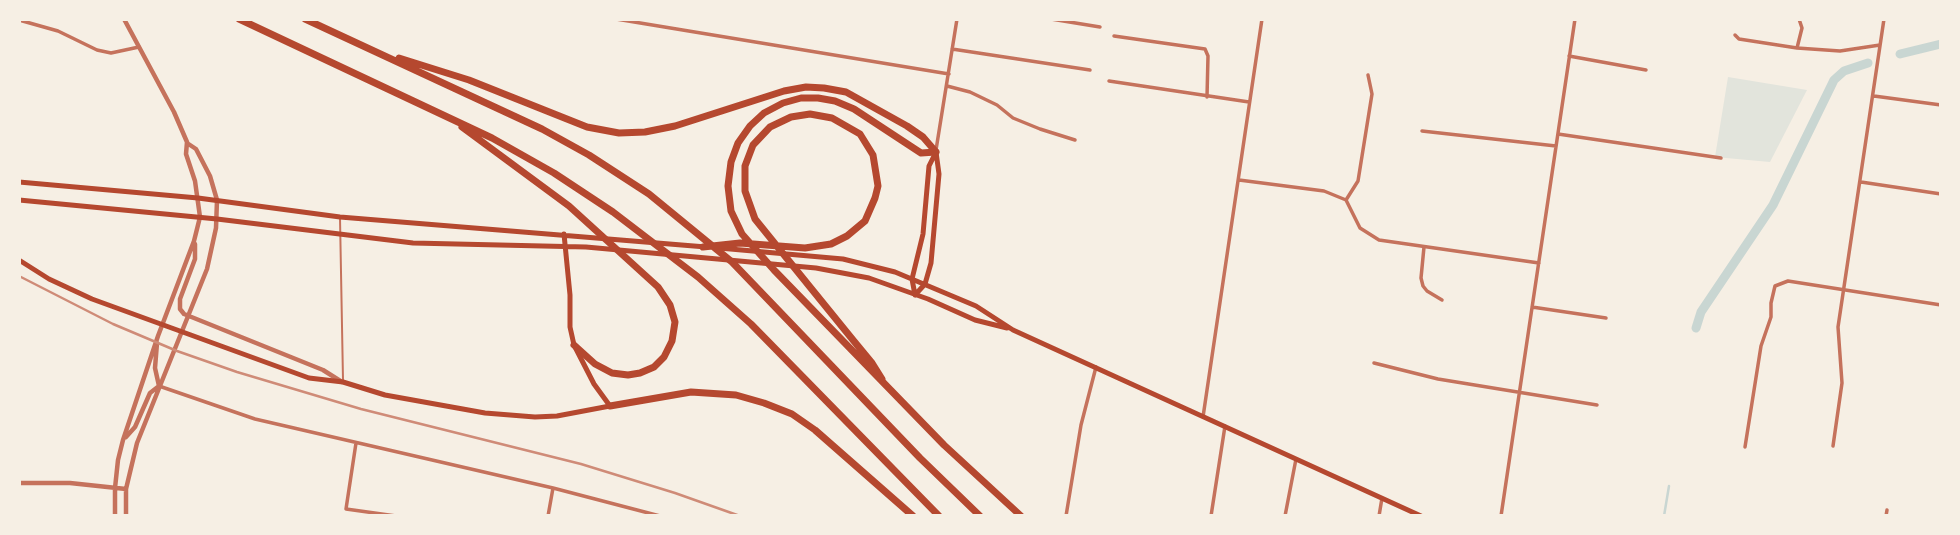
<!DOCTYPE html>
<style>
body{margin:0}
#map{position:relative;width:1960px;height:535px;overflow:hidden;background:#f6efe4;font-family:"PT Sans Narrow",sans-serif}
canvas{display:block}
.frame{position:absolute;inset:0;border:21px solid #f6efe4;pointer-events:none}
</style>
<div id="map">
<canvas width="1960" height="535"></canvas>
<div class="frame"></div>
</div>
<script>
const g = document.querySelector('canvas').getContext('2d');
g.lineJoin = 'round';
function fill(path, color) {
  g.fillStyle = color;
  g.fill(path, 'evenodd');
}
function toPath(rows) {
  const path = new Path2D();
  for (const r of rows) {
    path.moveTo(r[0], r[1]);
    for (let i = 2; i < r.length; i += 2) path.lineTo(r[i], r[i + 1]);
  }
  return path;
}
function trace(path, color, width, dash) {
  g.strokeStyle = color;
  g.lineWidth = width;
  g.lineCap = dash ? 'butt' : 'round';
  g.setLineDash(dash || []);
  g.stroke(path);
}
const green = toPath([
 [1728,77,1807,90,1770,162,1715,157]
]);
const stream = toPath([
 [1664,516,1669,486]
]);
const canal = toPath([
 [1900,54,1941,44],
 [1696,328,1701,312,1773,205,1834,80,1844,71,1868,63]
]);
const service = toPath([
 [340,218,343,380]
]);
const minor = toPath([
 [616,19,949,74],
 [1051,19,1100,27],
 [19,20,58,31,97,50,111,53,139,47],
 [1735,35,1739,39,1797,48,1840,51,1880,45],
 [1114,36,1205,49,1208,56,1207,97],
 [1797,48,1802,28,1799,19],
 [952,49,1090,70],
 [1569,56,1646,70],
 [1109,81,1249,102],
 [947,86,970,92,997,105,1013,118,1040,129,1075,140],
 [1874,96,1941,105],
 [1422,131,1556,146],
 [1558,134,1721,158],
 [936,150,957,19],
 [1239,180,1324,191,1346,200,1360,228,1379,240,1539,263],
 [1861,182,1941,194],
 [1346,200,1358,181,1372,94,1368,75],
 [1424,247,1421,278,1423,286,1427,291,1442,300],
 [1532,307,1606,318],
 [1374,363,1438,379,1597,405],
 [159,386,255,419,553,488,660,516],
 [1203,417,1262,19],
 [356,443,346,509,396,516],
 [1833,446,1842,383,1838,327,1884,19],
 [1745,447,1761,346,1771,317,1771,303,1775,286,1788,281,1941,305],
 [548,516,553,488],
 [1066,516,1081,425,1096,367],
 [1211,516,1225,426],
 [1285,516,1296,459],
 [1379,516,1382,498],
 [1501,516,1575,19],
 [1886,516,1887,510]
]);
const tertiary = toPath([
 [195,244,195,259,180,299,180,309,184,314,323,370,342,382],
 [126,437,135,427,150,393,159,386,155,368,157,343],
 [19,483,70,483,126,489],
 [115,516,115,488,118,460,123,440,158,336,194,241,200,217,195,181,186,154,187,142,174,112,124,19],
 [126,516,126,489,137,443,207,269,216,228,217,200,210,176,196,149,187,143]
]);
const secondary = toPath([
 [19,182,198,198,340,217,706,247],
 [19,200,217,219,413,243,586,247,816,268,869,278,928,299,975,320,1007,328],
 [719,248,843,259,895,272,976,306,1013,330,1421,516],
 [19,260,49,279,92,299,309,378,343,382,385,395,485,413,535,417,557,416,610,406,594,384,574,345,570,327,570,295,564,234],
 [915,295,925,284,931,263,939,174,936,152],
 [915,295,912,279,923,234,929,166,936,152]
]);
const motorway = toPath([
 [239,19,492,138,554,173,613,212,698,277,751,324,939,516],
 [305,19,542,129,589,155,649,194,732,262,920,458,980,516],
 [399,58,469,80,587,127,619,133,645,132,675,126,784,91,806,87,824,88,846,92,907,126,923,137,936,152],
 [462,127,569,206,658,287,670,305,675,322,672,341,664,357,654,367,640,373,628,375,612,373,595,364,574,345],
 [936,152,921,153,854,109,835,101,818,98,801,98,783,103,764,113,750,126,738,143,731,162,728,186,731,211,742,234,774,270,944,445,1021,516],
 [703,247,740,243,805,248,831,244,847,236,865,221,875,198,878,186,873,155,860,134,832,118,810,114,791,117,770,127,753,145,745,166,745,191,755,219,810,287,853,340,872,363,882,379],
 [610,406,691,392,736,395,764,403,792,414,815,430,913,516]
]);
const rail = toPath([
 [19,276,113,324,177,351,237,372,361,409,581,464,675,493,740,516]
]);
fill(green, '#e2e4dc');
trace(stream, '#c9d6d2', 2.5);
trace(canal, '#c9d6d2', 9);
trace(service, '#c5725c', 2);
trace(minor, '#c5725c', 3.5);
trace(tertiary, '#c5725c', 4.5);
trace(secondary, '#b5482f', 5);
trace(motorway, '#b5482f', 7);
trace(rail, '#cf8b77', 2.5);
</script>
